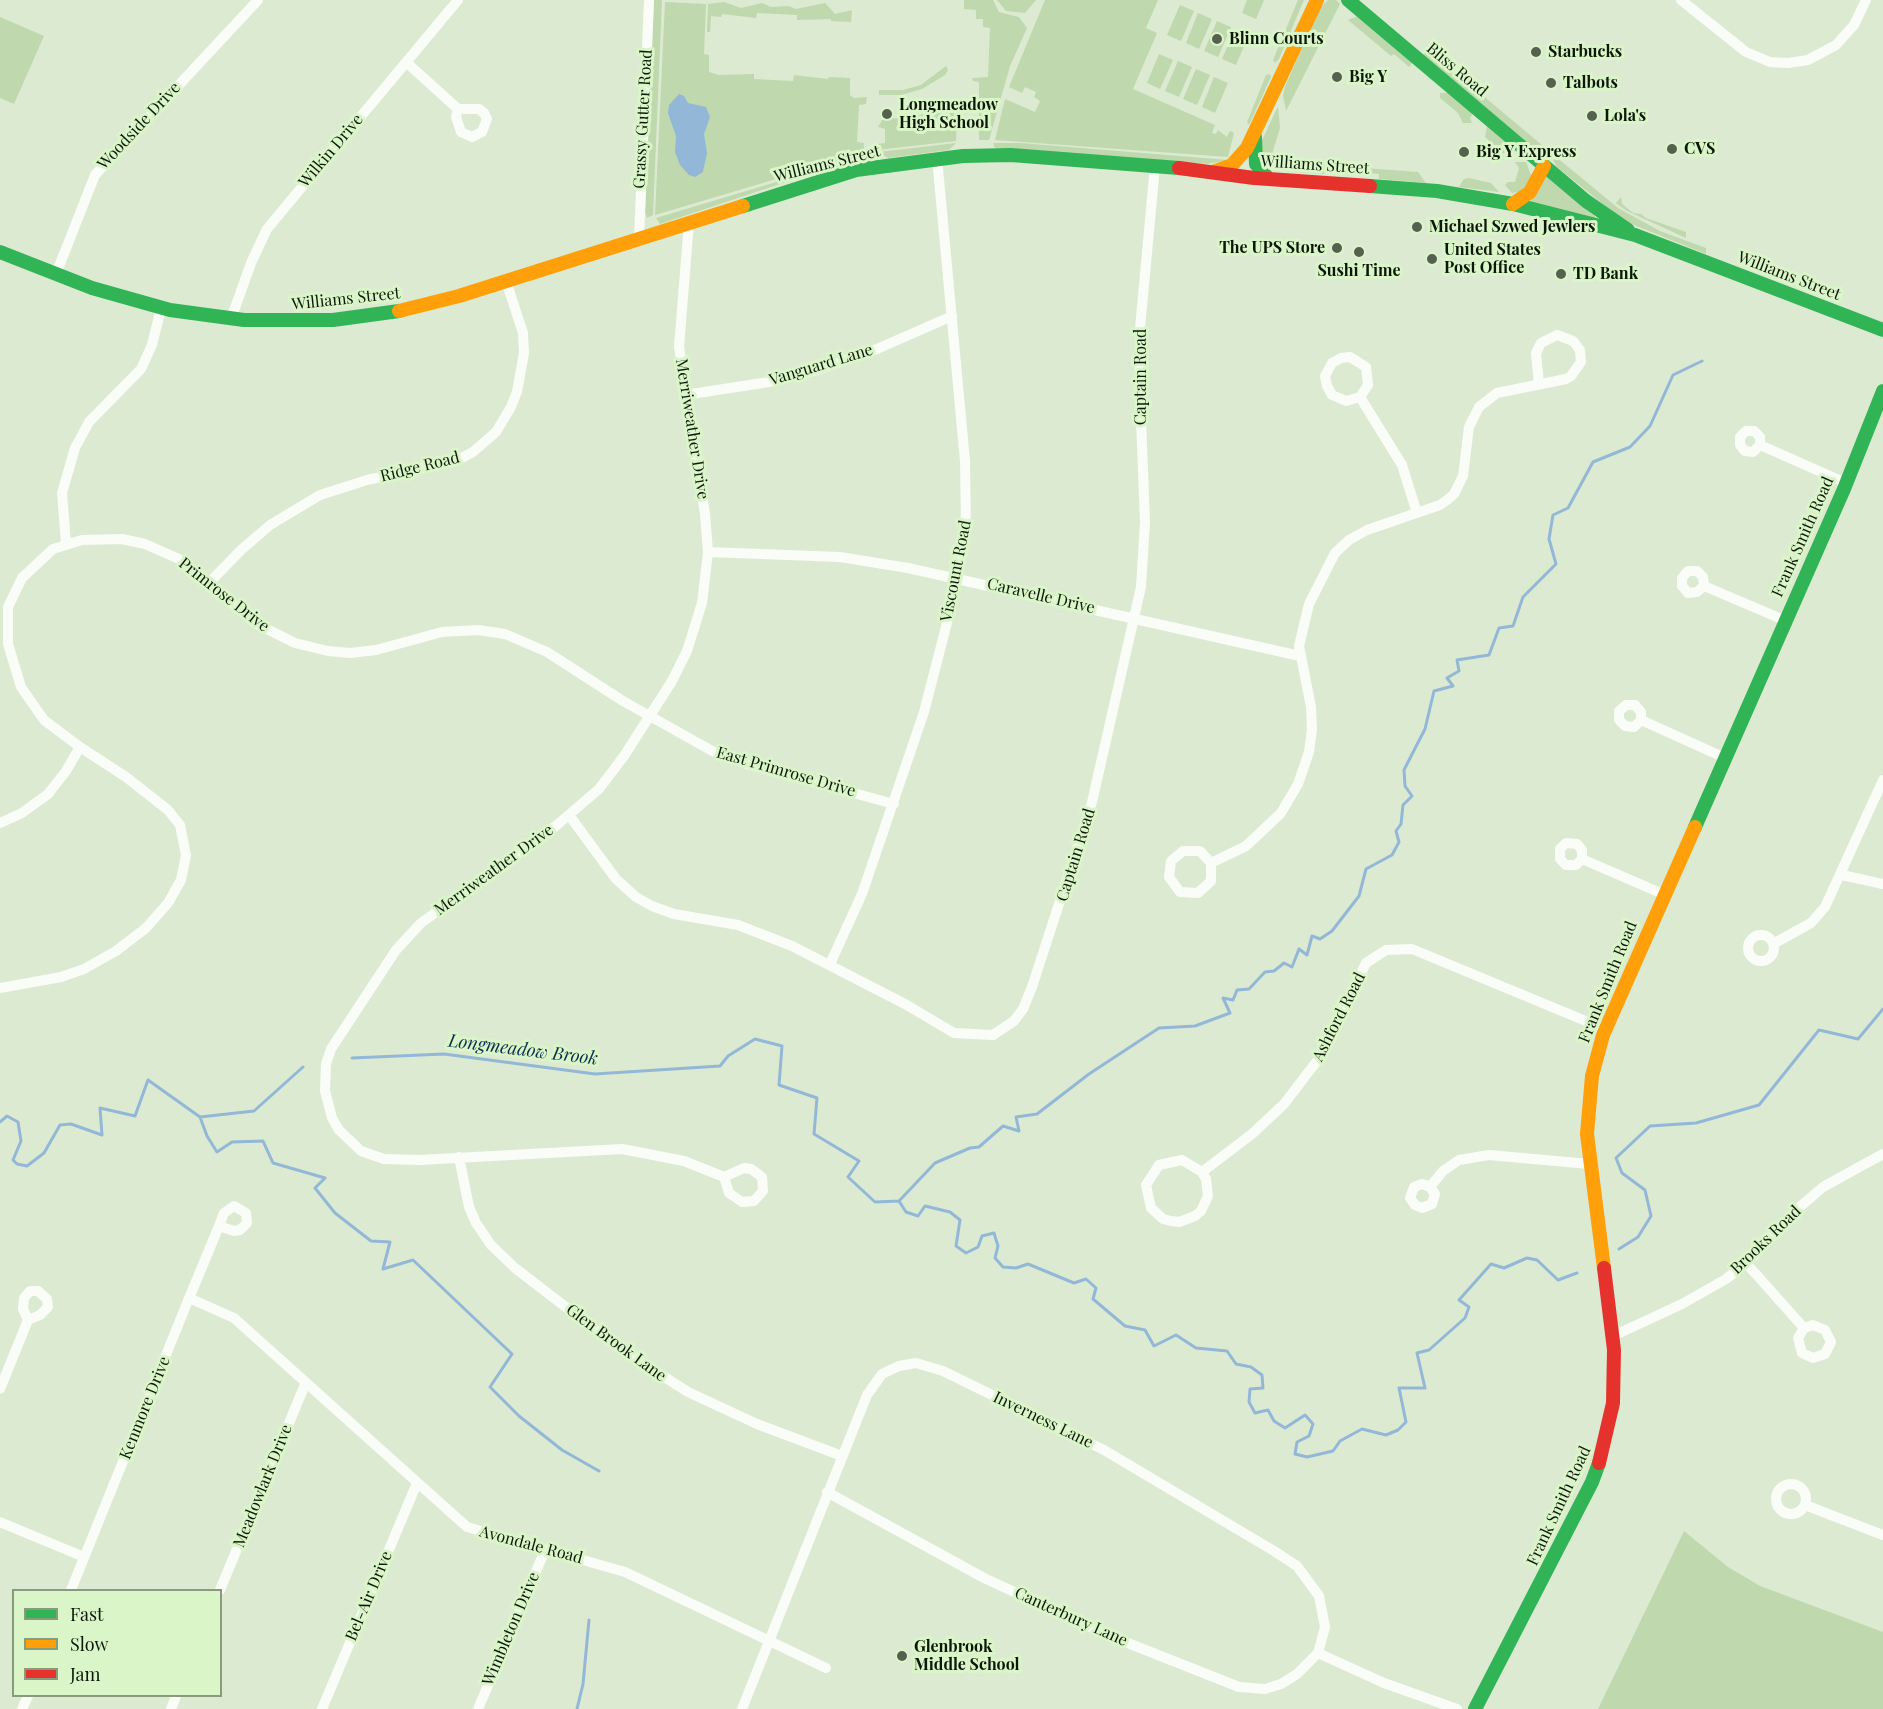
<!DOCTYPE html>
<style>
body{margin:0}
#map{position:relative;width:1883px;height:1709px;overflow:hidden;background:#dcead2;font-family:"Playfair Display",serif}
canvas{display:block}
.legend{position:absolute;left:12px;top:1589px;width:210px;height:108px;box-sizing:border-box;background:#daf5c8;border:2px solid #889c7b;margin:0;padding:8px 10px;list-style:none;font-size:18px;color:#0d1707}
.legend li{display:flex;align-items:center;gap:12px;height:30px}
.legend b{width:30px;border:2px solid #889c7b}
</style>
<div id="map">
<canvas width="1883" height="1709"></canvas>
<ul class="legend">
<li><b style="height:8px;background:#30b455"></b>Fast</li>
<li><b style="height:8px;background:#ff9f0a"></b>Slow</li>
<li><b style="height:8px;background:#e5322d"></b>Jam</li>
</ul>
</div>
<script>
const g = document.querySelector('canvas').getContext('2d');
g.lineJoin = 'round';
function fill(path, color) {
  g.fillStyle = color;
  g.fill(path, 'evenodd');
}
function toPath(rows) {
  const path = new Path2D();
  for (const r of rows) {
    if (r.length === 3) {
      path.moveTo(r[0] + r[2], r[1]);
      path.arc(r[0], r[1], r[2], 0, 2 * Math.PI);
      continue;
    }
    path.moveTo(r[0], r[1]);
    for (let i = 2; i < r.length; i += 2) path.lineTo(r[i], r[i + 1]);
  }
  return path;
}
function trace(path, color, width, dash) {
  g.strokeStyle = color;
  g.lineWidth = width;
  g.lineCap = dash ? 'butt' : 'round';
  g.setLineDash(dash || []);
  g.stroke(path);
}
function drawText(font, color, halo, rows, align = 'center') {
  g.font = font + ' "Playfair Display",serif';
  g.lineWidth = 6;
  g.setLineDash([]);
  g.textBaseline = 'middle';
  g.strokeStyle = halo;
  g.fillStyle = color;
  for (const [text, x, y, turn = 0] of rows) {
    g.save();
    g.translate(x, y);
    g.rotate((+turn || 0) * Math.PI / 180);
    g.textAlign = isNaN(turn) ? turn : align;
    if (halo) g.strokeText(text, 0, 0);
    g.fillText(text, 0, 0);
    g.restore();
  }
}
const green = toPath([
 [654,0,662,0,653,215,647,218,645,212],
 [964,0,993,0,999,12,1019,17,1027,28,1010,66,989,140,979,140,979,82,973,81,972,78,988,77,990,28,983,27,983,19,976,19,976,10,964,9],
 [997,0,1036,0,1025,13,1006,11],
 [1045,0,1158,0,1146,28,1157,33,1133,89,1215,125,1212,133,1216,134,1218,130,1227,137,1230,131,1234,133,1228,157,995,140,1005,99,1035,112,1040,101,1034,97,1036,92,1025,87,1022,93,1009,87],
 [1247,0,1264,0,1256,19,1242,13],
 [1298,0,1304,0,1279,59,1275,63,1273,60],
 [1328,0,1336,0,1340,4,1286,111,1283,96,1285,87,1319,9],
 [665,2,706,4,704,54,709,55,709,72,719,75,754,74,754,79,793,81,794,75,828,79,829,77,850,78,850,95,854,98,867,97,866,104,859,105,857,142,864,143,864,153,655,215],
 [724,2,741,8,762,3,771,7,789,6,796,9,825,3,835,14,852,10,851,22,831,21,831,19,797,20,797,15,757,13,756,18,722,14,721,17,711,16,710,32,707,32,708,4],
 [1180,5,1194,11,1181,41,1167,35],
 [1198,13,1212,19,1199,49,1186,43],
 [1358,16,1413,62,1409,67,1394,54,1391,56,1348,20],
 [0,17,44,36,14,104,0,98],
 [1217,21,1231,27,1218,57,1204,51],
 [1235,29,1249,35,1236,65,1222,59],
 [1427,49,1542,145,1532,146,1423,55],
 [1159,54,1173,60,1160,89,1147,83],
 [1178,61,1192,67,1179,97,1165,91],
 [946,66,948,70,945,75,922,89,901,95,879,95,879,90,903,90,921,85],
 [1196,69,1210,75,1197,105,1183,99],
 [1270,74,1271,77,1249,125,1247,122,1266,75],
 [1214,77,1228,83,1215,113,1202,107],
 [1440,93,1449,93,1473,113,1470,118,1472,123,1463,123,1458,113,1440,98],
 [1278,106,1280,128,1270,161,1260,160,1258,149],
 [941,107,950,108,957,116,956,141,877,150,877,144,885,143,885,129,878,127,882,120,921,115],
 [1487,126,1516,151,1503,153,1485,137],
 [956,143,949,150,888,158,878,152],
 [993,143,1021,143,1228,160,1207,164,995,148],
 [863,156,856,162,810,174,660,224,656,218],
 [1555,156,1618,208,1660,231,1706,248,1706,254,1624,221,1557,167,1553,160],
 [1515,162,1526,162,1531,175,1528,184,1518,192,1512,193,1505,185,1508,182,1515,182,1519,168],
 [1288,163,1289,162,1332,166,1323,174,1296,172],
 [1351,167,1418,172,1426,183,1379,179,1379,174,1353,171],
 [1545,174,1588,211,1598,219,1530,203],
 [1469,178,1491,183,1499,192,1459,187,1464,179],
 [1621,197,1622,204,1633,213,1641,214,1646,218,1686,232,1686,238,1627,211,1616,203],
 [1684,1531,1728,1567,1760,1586,1883,1632,1883,1709,1598,1709]
]);
const water = toPath([
 [679,94,684,96,688,103,706,107,710,117,704,134,707,153,703,172,695,177,689,175,680,165,675,152,676,136,668,113,669,105]
]);
const stream = toPath([
 [352,1058,444,1054,595,1074,720,1066,728,1056,755,1039,782,1046,779,1085,817,1098,814,1134,859,1161,848,1177,875,1202,899,1201,906,1212,918,1216,925,1206,950,1212,960,1220,956,1246,966,1253,978,1247,982,1236,994,1233,998,1246,995,1258,1003,1267,1016,1268,1028,1264,1074,1283,1086,1279,1096,1288,1093,1299,1125,1326,1145,1330,1154,1346,1176,1335,1196,1348,1227,1351,1236,1364,1251,1367,1262,1375,1263,1388,1250,1389,1249,1402,1255,1413,1268,1410,1274,1421,1285,1428,1305,1415,1313,1424,1309,1436,1297,1442,1295,1454,1307,1457,1333,1451,1340,1441,1362,1429,1386,1435,1398,1430,1406,1422,1399,1388,1425,1388,1417,1353,1429,1350,1465,1318,1469,1307,1459,1300,1491,1264,1504,1268,1527,1258,1537,1260,1558,1280,1577,1273],
 [200,1117,207,1136,217,1152,232,1142,263,1141,273,1163,325,1178,315,1188,335,1213,371,1241,390,1242,383,1269,413,1260,512,1354,490,1387,519,1416,562,1450,599,1471],
 [0,1122,7,1116,18,1122,21,1141,13,1160,17,1164,27,1166,44,1153,60,1125,71,1124,102,1135,100,1108,135,1116,148,1080,200,1117,254,1111,303,1067],
 [899,1201,935,1163,970,1148,979,1147,1003,1126,1019,1131,1016,1117,1037,1114,1089,1074,1159,1028,1195,1026,1230,1013,1223,998,1233,1000,1237,990,1249,989,1265,972,1274,971,1284,963,1292,967,1299,949,1307,955,1312,936,1320,939,1332,931,1359,896,1366,869,1392,855,1399,842,1396,831,1401,824,1403,805,1412,796,1405,786,1404,770,1425,729,1434,691,1453,686,1447,678,1459,671,1457,660,1489,655,1499,628,1513,626,1523,597,1556,564,1549,539,1553,515,1568,508,1593,462,1630,447,1650,426,1673,375,1702,361],
 [1619,1249,1638,1237,1651,1216,1645,1190,1622,1173,1616,1158,1650,1126,1696,1123,1759,1105,1819,1030,1858,1039,1883,1009],
 [577,1709,583,1684,589,1620]
]);
const street = toPath([
 [1681,0,1746,52,1770,62,1788,63,1808,60,1836,45,1854,25,1866,0],
 [406,62,458,109,456,117,461,132,472,137,482,132,487,119,484,113,479,109,458,109],
 [689,222,679,347,705,514,708,552,702,603,687,651,672,681,624,756,599,789,557,825,421,923,396,950,331,1049,326,1064,325,1091,332,1118,339,1130,361,1151,384,1159,419,1160,622,1149,684,1161,724,1177,744,1168,751,1169,762,1177,763,1191,754,1201,742,1202,729,1193,724,1177],
 [639,238,649,0],
 [56,274,95,175,258,0],
 [231,319,251,263,267,229,458,0],
 [685,395,769,382,814,371,877,349,952,316],
 [1360,397,1346,401,1332,395,1327,386,1325,376,1332,363,1341,358,1350,357,1366,367,1368,385,1360,397,1402,465,1417,513],
 [1760,445,1753,452,1745,451,1740,445,1740,437,1746,431,1754,431,1760,437,1760,445,1846,483],
 [66,543,62,493,75,448,89,422,141,369,152,345,161,308],
 [708,552,840,557,908,568,1300,656],
 [209,583,241,550,270,525,320,495,367,480,456,461,473,452,496,432,511,407,517,392,524,353,523,333,506,281],
 [1704,586,1697,592,1688,593,1682,586,1682,578,1688,571,1697,571,1703,577,1704,586,1784,620],
 [1641,720,1634,727,1625,726,1619,720,1619,711,1626,705,1635,705,1641,712,1641,720,1723,757],
 [80,747,44,720,21,687,8,644,8,607,22,578,53,549,82,540,122,539,145,544,179,559,255,623,295,643,328,651,350,653,376,650,442,632,478,630,505,634,547,652,623,701,714,752,750,765,894,804],
 [569,815,616,879,636,897,652,906,674,914,738,925,792,946,905,1004,954,1033,993,1035,1014,1021,1023,1009,1032,987,1092,802,1141,587,1145,522,1140,394,1140,328,1155,166],
 [0,823,22,813,48,794,66,771,80,747,126,777,168,810,180,825,186,855,181,880,168,903,146,928,116,951,84,969,61,977,0,988],
 [1582,859,1576,865,1566,865,1560,859,1560,849,1566,843,1577,844,1582,850,1582,859,1663,894],
 [1211,863,1211,881,1198,893,1180,892,1169,877,1171,861,1183,851,1200,851,1211,863,1246,846,1281,813,1298,784,1309,752,1312,729,1311,707,1299,646,1309,604,1335,553,1349,540,1367,530,1440,505,1447,500,1454,494,1463,476,1469,427,1479,407,1497,393,1566,379,1571,376,1581,362,1580,350,1573,341,1557,335,1541,343,1536,353,1539,384],
 [1842,875,1883,884],
 [1761,948,13],
 [1773,944,1811,923,1825,907,1883,780],
 [830,964,862,894,924,712,949,615,966,528,965,461,937,158],
 [459,1157,469,1207,476,1223,491,1245,515,1268,619,1348,688,1392,757,1424,842,1456],
 [1202,1172,1206,1179,1208,1196,1201,1211,1195,1216,1179,1222,1171,1221,1163,1219,1151,1208,1146,1185,1159,1165,1182,1160,1202,1172,1252,1134,1284,1104,1320,1057,1366,963,1386,950,1412,949,1605,1029],
 [1430,1187,1422,1184,1414,1187,1410,1198,1415,1205,1422,1208,1432,1204,1435,1194,1430,1187,1443,1171,1459,1160,1489,1155,1589,1164],
 [1746,1263,1804,1328,1813,1325,1825,1330,1831,1342,1825,1354,1813,1358,1802,1353,1798,1338,1804,1328],
 [189,1298,234,1318,467,1527,625,1572,826,1668],
 [1613,1336,1682,1304,1726,1279,1753,1257,1794,1212,1823,1187,1883,1154],
 [0,1389,28,1320,40,1315,48,1307,47,1299,38,1291,30,1291,24,1298,23,1309,28,1320],
 [1791,1499,15],
 [827,1492,984,1578,1105,1634,1239,1687,1265,1689,1281,1684,1297,1674,1318,1653],
 [1805,1505,1883,1535],
 [0,1522,84,1557],
 [71,1590,189,1298,190,1296,219,1226,224,1213,234,1206,246,1213,247,1223,240,1230,234,1231,219,1226],
 [220,1590,306,1382],
 [22,1709,28,1696],
 [171,1709,176,1696],
 [322,1709,417,1483],
 [478,1709,545,1550],
 [742,1709,867,1395,882,1374,899,1366,916,1363,943,1371,1104,1450,1274,1551,1297,1566,1319,1596,1325,1627,1318,1653,1384,1683,1457,1709]
]);
const fast = toPath([
 [1348,0,1586,201,1628,230],
 [1255,137,1256,164,1267,177],
 [1370,186,1437,191,1513,204,1635,235,1883,330],
 [743,206,856,170,963,156,1011,155,1179,168],
 [0,252,92,288,170,310,244,320,333,320,399,311],
 [1695,827,1844,489,1883,391],
 [1475,1709,1592,1482,1599,1463]
]);
const slow = toPath([
 [1215,171,1232,165,1247,148,1317,0],
 [1513,204,1530,192,1544,166],
 [399,311,459,296,743,206],
 [1604,1268,1587,1134,1592,1076,1603,1035,1695,827]
]);
const jam = toPath([
 [1179,168,1254,178,1370,186],
 [1599,1463,1613,1403,1614,1350,1604,1268]
]);
const markers = [
 [1217,39,6,"#55614e"],
 [1536,52,6,"#55614e"],
 [1337,77,6,"#55614e"],
 [1551,83,6,"#55614e"],
 [887,114,6,"#55614e"],
 [1592,116,6,"#55614e"],
 [1672,149,6,"#55614e"],
 [1464,152,6,"#55614e"],
 [1417,227,6,"#55614e"],
 [1337,248,6,"#55614e"],
 [1359,252,6,"#55614e"],
 [1432,259,6,"#55614e"],
 [1561,274,6,"#55614e"],
 [902,1656,6,"#55614e"]
];
const poiNames = [
 ["Blinn Courts",1229,39],
 ["Starbucks",1548,52],
 ["Big Y",1349,77],
 ["Talbots",1563,83],
 ["Longmeadow",899,105],
 ["High School",899,123],
 ["Lola's",1604,116],
 ["CVS",1684,149],
 ["Big Y Express",1476,152],
 ["Michael Szwed Jewlers",1429,227],
 ["The UPS Store",1325,248,"right"],
 ["United States",1444,250],
 ["Post Office",1444,268],
 ["Sushi Time",1359,271,"center"],
 ["TD Bank",1573,274],
 ["Glenbrook",914,1647],
 ["Middle School",914,1665]
];
const streetNames = [
 ["Bliss Road",1457,70,40],
 ["Grassy Gutter Road",643,119,-87],
 ["Woodside Drive",139,126,-47],
 ["Wilkin Drive",331,151,-50],
 ["Williams Street",827,164,-14],
 ["Williams Street",1315,165,4],
 ["Williams Street",1789,276,21],
 ["Williams Street",346,299,-6],
 ["Vanguard Lane",821,365,-17],
 ["Captain Road",1141,377,-90],
 ["Merriweather Drive",692,429,81],
 ["Ridge Road",420,467,-14],
 ["Frank Smith Road",1803,537,-66],
 ["Viscount Road",956,571,-79],
 ["Primrose Drive",224,595,38],
 ["Caravelle Drive",1041,596,13],
 ["East Primrose Drive",786,772,16],
 ["Captain Road",1076,855,-73],
 ["Merriweather Drive",494,870,-36],
 ["Frank Smith Road",1608,982,-68],
 ["Ashford Road",1339,1017,-63],
 ["Brooks Road",1766,1240,-44],
 ["Glen Brook Lane",616,1343,36],
 ["Kenmore Drive",145,1408,-68],
 ["Inverness Lane",1043,1420,26],
 ["Meadowlark Drive",263,1486,-68],
 ["Frank Smith Road",1559,1506,-65],
 ["Avondale Road",531,1545,15],
 ["Bel-Air Drive",369,1596,-67],
 ["Canterbury Lane",1071,1617,24],
 ["Wimbleton Drive",511,1629,-67]
];
const waterNames = [
 ["Longmeadow Brook",523,1050,7]
];
fill(green, '#bfd8ae');
fill(water, '#93b8d7');
trace(stream, '#93b8d7', 3);
trace(street, '#fafcf8', 10);
trace(fast, '#30b455', 14);
trace(slow, '#ff9f0a', 14);
trace(jam, '#e5322d', 14);
for (const [x, y, r, color] of markers) {
  const dot = new Path2D();
  dot.arc(x, y, r, 0, 2 * Math.PI);
  g.fillStyle = color;
  g.fill(dot);
  trace(dot, '#daf5c8', 2);
}
drawText('bold 16px', '#0d1707', '#daf5c8', poiNames, 'left');
drawText('16px', '#0d1707', '#daf5c8', streetNames);
drawText('italic 18px', '#092a4d', '#daf5c8', waterNames);
</script>
